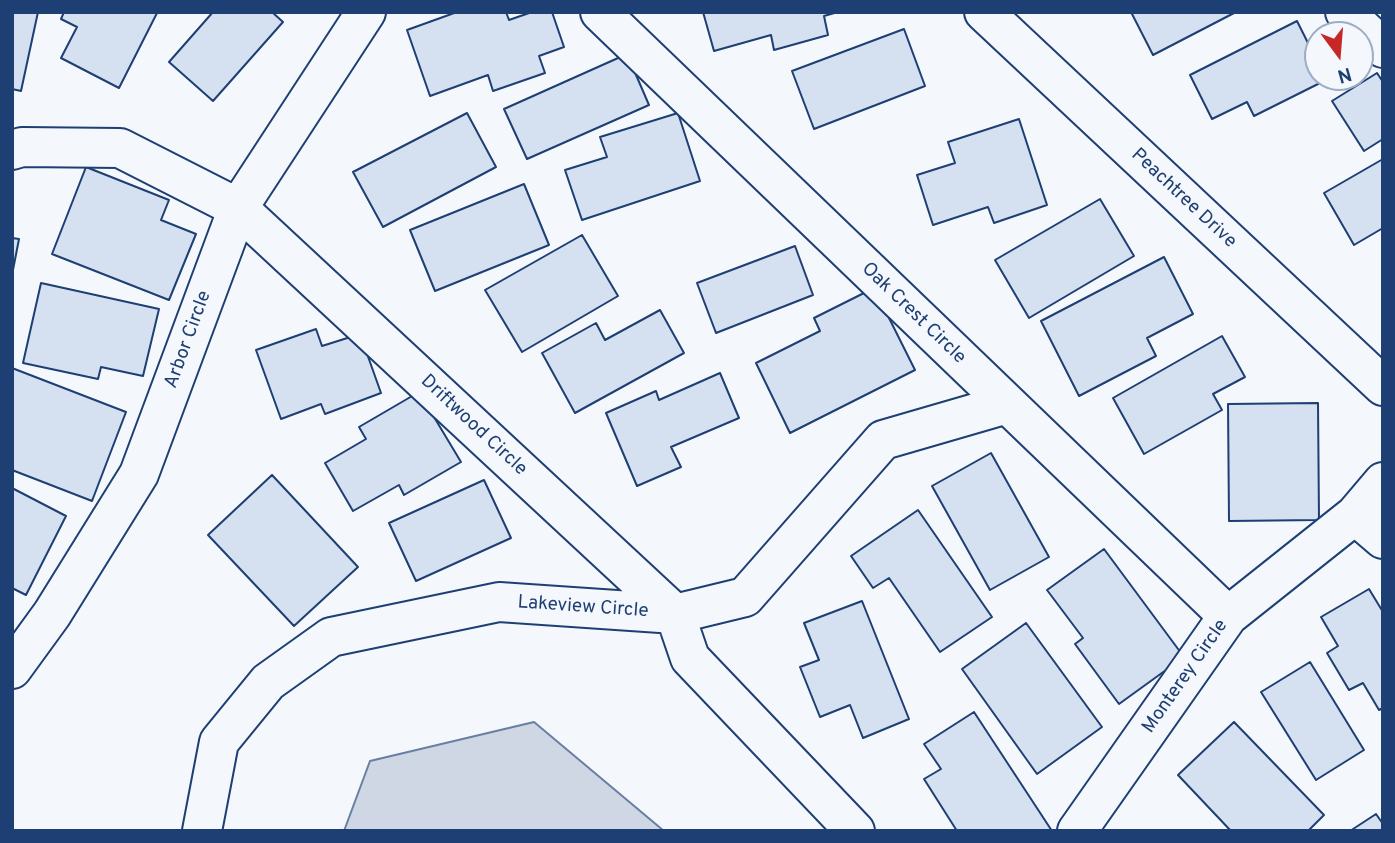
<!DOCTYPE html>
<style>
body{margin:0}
#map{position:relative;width:1395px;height:843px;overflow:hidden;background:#f4f7fb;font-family:Overpass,sans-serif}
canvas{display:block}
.frame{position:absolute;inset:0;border:14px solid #1d3f73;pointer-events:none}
.north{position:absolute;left:1304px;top:21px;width:70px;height:70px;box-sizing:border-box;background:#f4f7fb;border:2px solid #9eadc5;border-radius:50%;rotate:164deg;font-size:19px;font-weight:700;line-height:28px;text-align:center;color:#1d3f73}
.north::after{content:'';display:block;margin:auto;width:24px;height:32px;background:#c62828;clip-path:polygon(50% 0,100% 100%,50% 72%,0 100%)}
</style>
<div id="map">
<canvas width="1395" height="843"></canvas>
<div class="frame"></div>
<div class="north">N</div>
</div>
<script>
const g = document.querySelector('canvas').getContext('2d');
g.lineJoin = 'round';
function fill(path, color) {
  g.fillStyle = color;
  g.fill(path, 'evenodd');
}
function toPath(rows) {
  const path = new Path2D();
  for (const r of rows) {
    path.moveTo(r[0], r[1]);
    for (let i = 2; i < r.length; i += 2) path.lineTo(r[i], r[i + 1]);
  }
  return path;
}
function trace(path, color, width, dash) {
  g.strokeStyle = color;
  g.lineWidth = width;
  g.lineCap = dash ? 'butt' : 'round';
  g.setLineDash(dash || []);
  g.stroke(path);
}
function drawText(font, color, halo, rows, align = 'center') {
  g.font = font + ' Overpass,sans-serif';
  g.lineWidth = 5;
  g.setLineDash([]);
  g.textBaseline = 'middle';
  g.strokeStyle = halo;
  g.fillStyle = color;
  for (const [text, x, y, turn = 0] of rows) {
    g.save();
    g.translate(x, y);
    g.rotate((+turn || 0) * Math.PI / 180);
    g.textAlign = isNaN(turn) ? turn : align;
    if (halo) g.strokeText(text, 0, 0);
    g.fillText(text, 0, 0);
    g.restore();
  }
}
const water = toPath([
 [534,722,664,831,344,831,370,761,534,722]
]);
const building = toPath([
 [12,12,38,12,21,91,12,89,12,12],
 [64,12,157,13,119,88,61,58,77,27,61,19,64,12],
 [213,12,272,12,283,22,213,101,169,62,213,12],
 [457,12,506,12,509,20,532,12,552,12,564,47,539,56,545,73,493,91,488,75,430,96,407,30,457,12],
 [703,12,838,12,824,16,828,35,774,50,771,35,714,51,703,12],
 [1131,12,1236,12,1153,55,1131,12],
 [1297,21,1318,63,1318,77,1325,77,1326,80,1254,116,1247,102,1212,119,1190,75,1297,21],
 [904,29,925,86,814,129,792,71,904,29],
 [627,54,649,105,527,159,504,109,627,54],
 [1377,73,1383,82,1383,139,1364,151,1332,101,1377,73],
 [467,113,496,167,383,227,353,172,467,113],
 [678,113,700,181,582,220,565,170,607,157,600,137,678,113],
 [1019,119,1047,205,994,223,988,207,933,225,917,175,955,163,948,142,1019,119],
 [1383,159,1383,228,1354,245,1324,193,1383,159],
 [86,167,169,200,161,220,196,234,169,300,52,254,86,167],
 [524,184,549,245,435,291,410,230,524,184],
 [1100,199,1134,256,1029,318,995,260,1100,199],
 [582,235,618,296,522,352,485,290,582,235],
 [12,238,19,239,12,275,12,238],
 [795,246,813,295,716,333,697,283,795,246],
 [1164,257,1193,314,1147,338,1156,356,1079,396,1041,321,1164,257],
 [41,283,159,309,143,376,101,367,98,379,23,363,41,283],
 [874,288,915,370,790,433,756,363,820,331,814,318,874,288],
 [660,310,684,353,575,413,542,353,596,323,605,340,660,310],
 [316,329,322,346,360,334,381,393,325,414,321,404,281,419,256,350,316,329],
 [1222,336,1245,377,1213,394,1222,410,1144,454,1113,398,1222,336],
 [12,368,126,412,92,501,12,470,12,368],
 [720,373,739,418,671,447,681,467,637,486,606,413,656,391,659,400,720,373],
 [419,392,461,462,404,495,399,485,353,511,325,463,366,439,359,427,419,392],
 [1318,403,1319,520,1229,521,1228,404,1318,403],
 [991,453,1049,557,990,590,932,486,991,453],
 [272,475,358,567,294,626,208,535,272,475],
 [484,480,511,538,416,581,389,523,484,480],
 [12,488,66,516,26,595,12,588,12,488],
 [918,510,992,617,940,652,889,578,873,588,851,556,918,510],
 [1104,549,1184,657,1119,704,1075,644,1083,638,1047,590,1104,549],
 [1369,589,1383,612,1383,708,1379,710,1363,683,1349,690,1327,653,1338,646,1321,617,1369,589],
 [862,601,909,719,863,738,850,705,820,717,800,667,819,660,804,623,862,601],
 [1026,623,1102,727,1037,774,962,669,1026,623],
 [1310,662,1364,750,1316,780,1261,692,1310,662],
 [974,712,1052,831,957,831,924,779,941,769,924,744,974,712],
 [1234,722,1324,815,1308,831,1231,831,1178,775,1234,722],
 [1376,814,1383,824,1383,831,1350,831,1376,814]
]);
const minor = toPath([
 [600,12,1228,616],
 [984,12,1383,386],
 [1345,12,1383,48],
 [12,150,22,147,120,148,238,208,675,614,690,658,855,831],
 [1355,515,1383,482],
 [12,669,52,614,139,474,238,208,366,12],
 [202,831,219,742,268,682,331,637,499,602,675,614,745,597,883,440,1007,404],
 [1077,831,1228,616,1355,515,1383,539]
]);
const streetNames = [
 ["Peachtree Drive",1183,199,43],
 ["Oak Crest Circle",913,314,44],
 ["Arbor Circle",189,340,-70],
 ["Driftwood Circle",473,426,43],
 ["Lakeview Circle",583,608,4],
 ["Monterey Circle",1186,677,-55]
];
fill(water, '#cfd7e4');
trace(water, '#687fa3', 2);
fill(building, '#d5e0f0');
trace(building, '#1d3f73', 2);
trace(minor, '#1d3f73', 42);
trace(minor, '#f4f7fb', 38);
drawText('19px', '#1d3f73', '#f4f7fb', streetNames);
</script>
